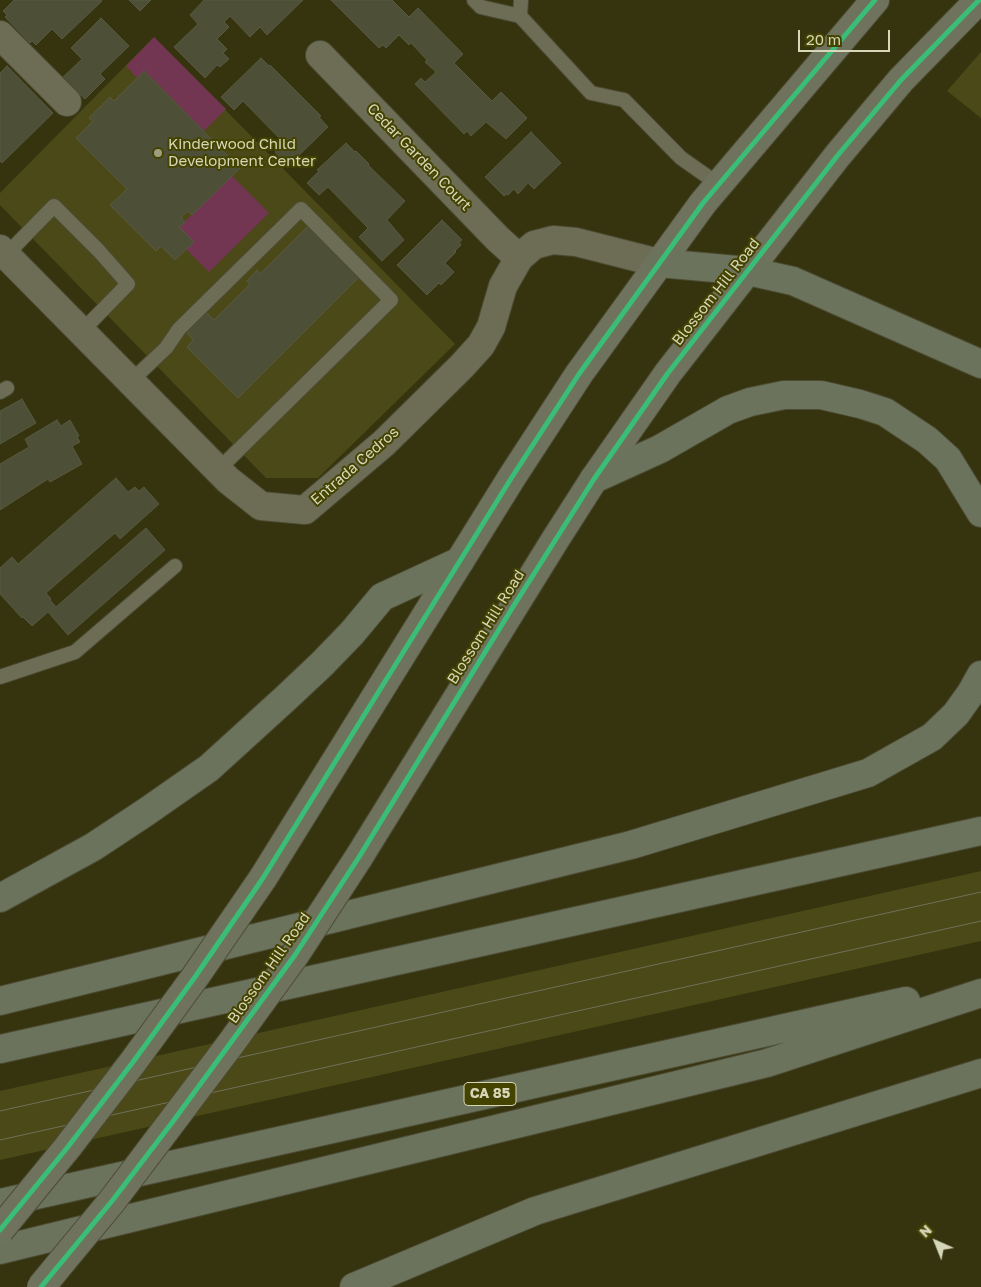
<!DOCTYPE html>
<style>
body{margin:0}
#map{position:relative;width:981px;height:1287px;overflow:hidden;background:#36340f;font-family:"Golos Text",sans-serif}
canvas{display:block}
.north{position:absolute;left:911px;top:1217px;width:50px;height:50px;-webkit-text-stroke:4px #454300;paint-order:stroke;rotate:316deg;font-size:14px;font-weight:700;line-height:20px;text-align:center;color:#d6d7b9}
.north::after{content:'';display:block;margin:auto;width:18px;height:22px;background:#d6d7b9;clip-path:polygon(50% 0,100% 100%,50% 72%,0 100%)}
.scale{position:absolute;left:798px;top:30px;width:92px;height:22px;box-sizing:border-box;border:2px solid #d6d7b9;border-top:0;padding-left:6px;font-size:15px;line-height:18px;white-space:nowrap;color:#d6d7b9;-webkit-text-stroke:4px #454300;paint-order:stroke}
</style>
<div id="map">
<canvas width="981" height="1287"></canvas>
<div class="north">N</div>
<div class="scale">20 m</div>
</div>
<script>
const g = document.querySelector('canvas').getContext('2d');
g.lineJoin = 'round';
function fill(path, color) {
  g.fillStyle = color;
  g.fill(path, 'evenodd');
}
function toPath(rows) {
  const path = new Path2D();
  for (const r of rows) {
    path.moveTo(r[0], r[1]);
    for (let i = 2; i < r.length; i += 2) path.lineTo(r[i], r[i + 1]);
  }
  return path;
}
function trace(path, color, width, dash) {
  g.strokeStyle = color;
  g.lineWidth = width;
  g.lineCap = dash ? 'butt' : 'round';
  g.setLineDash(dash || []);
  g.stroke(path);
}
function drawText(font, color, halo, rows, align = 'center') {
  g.font = font + ' "Golos Text",sans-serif';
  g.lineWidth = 4;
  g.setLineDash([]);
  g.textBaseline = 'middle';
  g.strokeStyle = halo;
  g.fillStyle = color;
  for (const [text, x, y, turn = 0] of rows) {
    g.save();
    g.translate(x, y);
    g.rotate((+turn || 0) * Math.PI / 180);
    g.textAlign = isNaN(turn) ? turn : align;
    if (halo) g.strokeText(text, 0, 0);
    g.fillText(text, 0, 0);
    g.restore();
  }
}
const built = toPath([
 [154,37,455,344,318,478,266,478,0,205,0,193],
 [981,52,981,118,947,91],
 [981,871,981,941,0,1160,0,1091]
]);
const green = toPath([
 [154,37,226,109,204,131,145,71,137,78,126,66],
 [232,176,269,213,209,272,186,249,194,242,179,227]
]);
const building = toPath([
 [14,0,101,0,102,1,62,39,52,29,36,45,32,41,30,43,5,17,7,15,3,11,14,0],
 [129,0,151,0,140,11,129,0],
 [204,0,303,0,267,35,260,27,250,37,230,16,224,22,229,27,217,39,227,49,223,53,229,59,220,67,217,65,205,78,174,47,198,24,190,15,204,0],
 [331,0,392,0,409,17,418,8,463,54,454,63,492,101,501,92,527,118,506,139,486,122,471,136,467,131,464,134,415,84,421,78,425,82,436,72,425,62,427,60,411,43,409,45,399,35,386,48,383,45,379,48,331,0],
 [101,18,129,46,100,74,105,79,85,99,80,94,77,97,60,80,82,59,71,48,101,18],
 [261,58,269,66,270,65,321,116,319,117,328,127,288,166,275,152,284,143,243,101,234,110,221,97,261,58],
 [7,66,53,113,2,163,0,161,0,73,7,66],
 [144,71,240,168,192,215,188,211,181,217,185,222,179,227,194,242,175,260,161,246,156,251,110,205,127,189,76,138,93,121,89,118,110,97,114,101,144,71],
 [531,132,561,163,534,189,528,183,518,194,514,189,508,195,507,194,504,196,485,177,531,132],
 [346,143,355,152,356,151,369,164,368,165,405,201,387,220,404,240,382,261,359,237,368,228,328,187,319,195,307,183,319,171,317,170,346,143],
 [442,220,462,240,459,242,461,245,455,251,453,249,456,252,445,263,454,272,441,285,439,283,427,295,397,265,442,220],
 [308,226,359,277,238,398,187,347,193,340,184,330,204,310,214,320,250,284,247,281,257,270,260,274,308,226],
 [22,399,36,423,0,444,0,411,22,399],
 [57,420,61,426,70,420,79,436,77,437,80,442,72,446,82,464,50,482,48,479,0,510,0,464,29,447,25,439,57,420],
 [116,478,128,492,135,487,139,491,144,487,159,504,120,539,115,533,46,593,51,599,50,600,56,607,146,528,165,550,68,635,48,612,32,626,23,617,22,618,0,594,0,568,12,557,18,564,116,478]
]);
const lane = toPath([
 [474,0,481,7,520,16,591,93,624,100,681,158,718,184],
 [520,16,521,0],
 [6,255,54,206,99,251,128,284,82,331],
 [131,381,166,348,179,329,301,209,391,300,218,470],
 [0,392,7,388],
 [0,677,75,652,175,566]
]);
const street = toPath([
 [0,35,67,102],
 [320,55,498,239,519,258],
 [0,249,228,480,261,506,305,510,384,443,462,366,481,345,491,327,503,286,519,258,534,245,553,240,576,242,659,263]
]);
const secondary = toPath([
 [359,857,555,540,594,479,668,373,838,155,901,80,979,0],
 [263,878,512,477,579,374,703,203,875,0]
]);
const highway = toPath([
 [659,263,748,271,793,281,981,364],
 [594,479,660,449,728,410,750,402,784,395,821,395,860,404,885,412,927,440,948,459,981,513],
 [0,898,93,847,146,812,209,768,287,697,322,664,352,633,382,597,460,561],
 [0,1001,631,845,868,773,932,737,956,714,971,693,981,675],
 [0,1049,981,831],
 [0,1203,906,1001],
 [0,1250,767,1063,981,993],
 [354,1287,535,1211,981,1073]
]);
const tram = toPath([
 [0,1111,981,892],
 [0,1140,981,921]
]);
const secondaryBridge = toPath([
 [0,1230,67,1148,133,1062,195,977,263,878],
 [41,1287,112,1201,232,1042,295,955,359,857]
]);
const cycleway = toPath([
 [0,1230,67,1148,133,1062,195,977,263,878,512,477,579,374,703,203,875,0],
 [41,1287,112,1201,174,1120,295,955,359,857,511,610,594,479,668,373,838,155,901,80,979,0]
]);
const markers = [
 [158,153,5,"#9e9e7e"]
];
const shields = [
 [490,1094,52]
];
const shieldNames = [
 ["CA 85",490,1094]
];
const poiNames = [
 ["Kinderwood Child",168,144],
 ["Development Center",168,161]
];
const streetNames = [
 ["Cedar Garden Court",419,157,46],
 ["Blossom Hill Road",716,292,-52],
 ["Entrada Cedros",355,466,-41],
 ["Blossom Hill Road",486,627,-58],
 ["Blossom Hill Road",269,968,-55]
];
fill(built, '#4a4917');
fill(green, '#723552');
fill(building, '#4d5036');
trace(building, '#575a40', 1);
trace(lane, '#4c4b33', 16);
trace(street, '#4c4b33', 30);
trace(secondary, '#4c4b33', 30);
trace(highway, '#4c4b33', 30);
trace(lane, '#6d6d56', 14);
trace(street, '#6d6d56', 28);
trace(secondary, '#6f725c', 28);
trace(highway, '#6b735c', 28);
trace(tram, '#70705b', 1);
trace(secondaryBridge, '#4c4b33', 30, []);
trace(secondaryBridge, '#6f725c', 28);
trace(cycleway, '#3abd76', 5);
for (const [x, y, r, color] of markers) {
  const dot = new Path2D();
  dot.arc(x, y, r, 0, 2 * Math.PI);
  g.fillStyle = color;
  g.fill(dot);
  trace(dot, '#454300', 2);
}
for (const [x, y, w] of shields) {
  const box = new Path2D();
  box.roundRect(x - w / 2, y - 11.5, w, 23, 4);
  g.fillStyle = '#454300';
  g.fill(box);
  trace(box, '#d6d7b9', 1);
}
drawText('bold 14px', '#d6d7b9', null, shieldNames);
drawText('15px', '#d6d7b9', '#454300', poiNames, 'left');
drawText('15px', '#d6d7b9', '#454300', streetNames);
</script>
